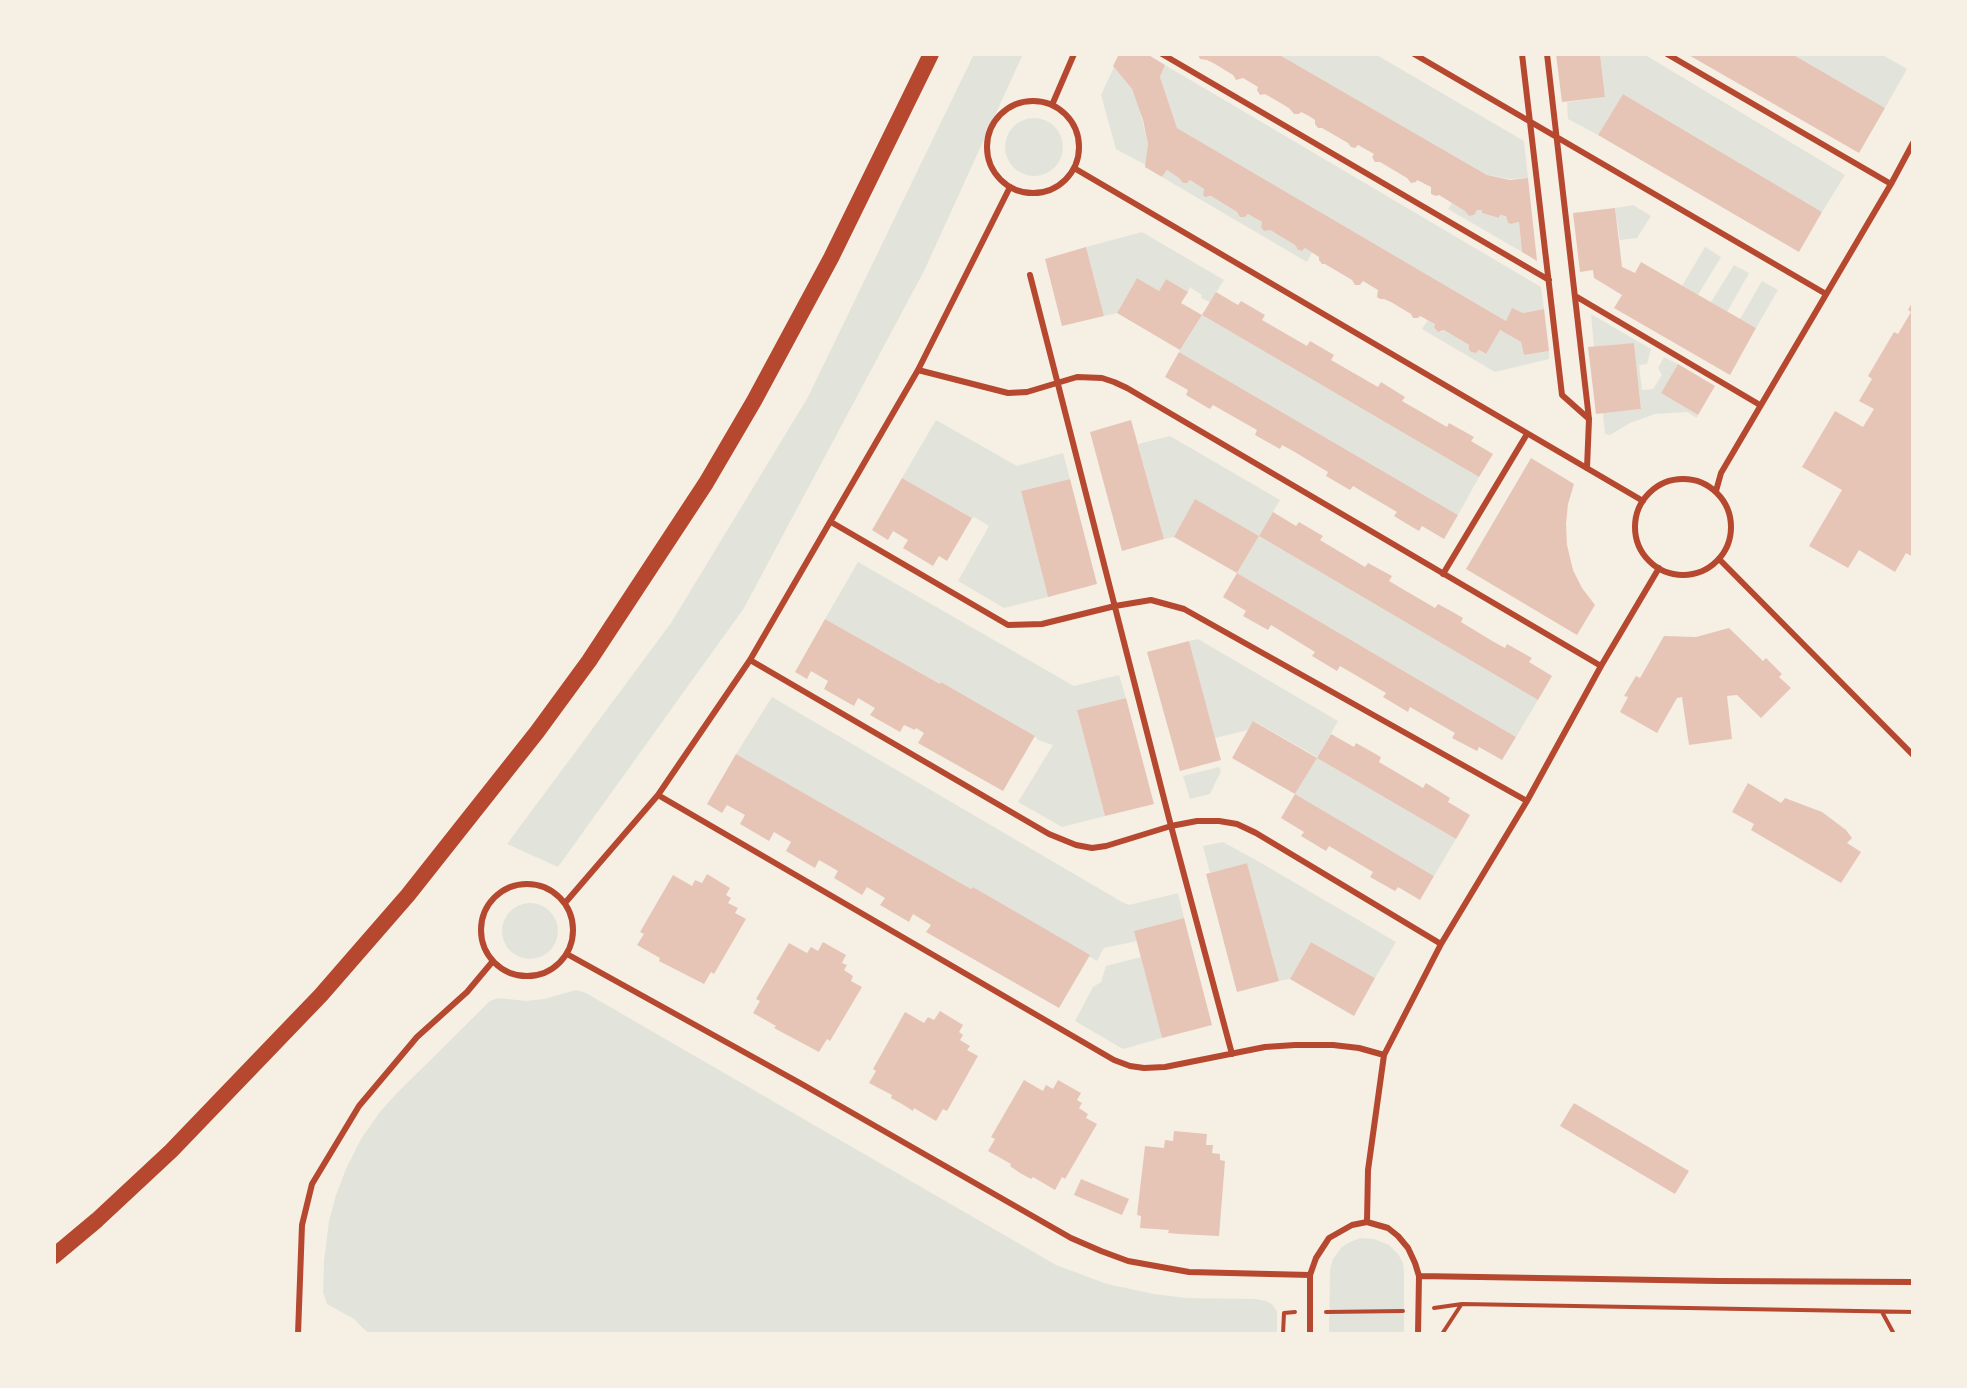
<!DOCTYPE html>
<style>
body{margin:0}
#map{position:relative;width:1967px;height:1388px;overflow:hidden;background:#f6efe4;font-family:Signika,sans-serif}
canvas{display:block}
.frame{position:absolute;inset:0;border:56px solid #f6efe4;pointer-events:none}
</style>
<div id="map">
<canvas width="1967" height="1388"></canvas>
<div class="frame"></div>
</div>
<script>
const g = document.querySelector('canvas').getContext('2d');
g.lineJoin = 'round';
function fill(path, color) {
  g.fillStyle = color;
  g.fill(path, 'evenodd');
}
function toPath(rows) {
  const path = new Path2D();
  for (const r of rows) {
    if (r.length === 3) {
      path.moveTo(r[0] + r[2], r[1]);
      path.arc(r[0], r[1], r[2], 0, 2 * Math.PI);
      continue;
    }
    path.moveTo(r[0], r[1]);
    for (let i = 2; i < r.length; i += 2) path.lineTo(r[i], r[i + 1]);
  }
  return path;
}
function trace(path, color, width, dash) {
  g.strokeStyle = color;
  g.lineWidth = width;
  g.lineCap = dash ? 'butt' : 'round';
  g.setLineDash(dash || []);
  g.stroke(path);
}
const green = toPath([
 [974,54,1023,54,924,271,744,608,558,867,507,844,671,623,808,397],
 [1278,54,1375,54,1524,141,1528,178,1510,179,1487,175],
 [1600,54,1648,54,1647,56,1845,175,1822,212,1623,94,1598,135,1568,119,1567,102,1605,97],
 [1792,54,1881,54,1907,69,1885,108],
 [1165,65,1541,287,1544,309,1523,313,1512,309,1506,321,1177,128,1160,77],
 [1114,67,1132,89,1139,107,1148,144,1146,165,1116,149,1101,95],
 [1034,147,29],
 [1167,170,1179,178,1183,183,1187,183,1190,180,1204,189,1203,194,1206,197,1211,196,1237,212,1240,217,1245,217,1248,214,1262,222,1261,227,1264,230,1270,230,1295,245,1298,250,1302,251,1305,248,1312,252,1307,262,1162,177],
 [1452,203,1465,211,1469,216,1474,215,1477,210,1482,210,1482,213,1499,218,1500,215,1506,216,1508,223,1510,224,1519,222,1522,252,1448,209],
 [1633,205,1651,216,1637,238,1620,240,1615,208],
 [1142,232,1224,280,1210,302,1201,298,1202,295,1190,287,1188,292,1166,279,1159,291,1137,278,1117,313,1104,316,1086,247],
 [1705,247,1721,257,1698,295,1682,286],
 [1734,265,1749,273,1727,312,1711,302],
 [1762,281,1778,290,1756,328,1740,319],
 [1591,314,1651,349,1647,364,1639,365,1642,390,1653,389,1662,375,1658,368,1664,357,1678,364,1661,393,1698,415,1697,418,1687,412,1655,414,1630,423,1610,435,1605,434,1603,413,1641,409,1634,343,1594,347],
 [1202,315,1479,477,1458,515,1179,352],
 [1428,320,1435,324,1434,328,1436,331,1442,332,1444,330,1469,345,1469,350,1471,352,1476,353,1479,350,1485,354,1500,330,1521,342,1524,355,1549,351,1549,359,1495,372,1422,329],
 [936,420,1017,466,1063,453,1070,479,1021,491,1048,597,1004,608,958,581,989,526,974,517,972,518,902,478],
 [1170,436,1280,500,1259,536,1538,700,1516,737,1237,573,1259,536,1196,500,1174,537,1164,539,1138,444],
 [858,562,1074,686,1119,675,1126,698,1077,710,1105,816,1062,827,1018,802,1053,745,1038,740,1035,736,941,682,940,684,825,619],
 [1198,639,1338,721,1317,758,1456,839,1434,876,1295,794,1317,757,1254,721,1248,730,1215,738,1189,641],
 [772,697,1122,902,1129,905,1178,893,1184,918,1135,931,1137,941,1104,948,1097,961,973,887,971,889,736,754],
 [1219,767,1221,771,1210,794,1190,799,1183,776],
 [1223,842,1256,860,1396,942,1375,978,1311,942,1290,979,1279,981,1247,863,1210,873,1203,846],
 [530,931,28],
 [1141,957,1162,1038,1123,1049,1075,1021,1093,987,1101,982,1106,966],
 [576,990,586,993,1056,1265,1107,1284,1154,1294,1186,1298,1256,1299,1266,1301,1272,1304,1277,1311,1277,1334,369,1334,354,1319,327,1304,323,1292,324,1261,329,1221,336,1195,346,1169,361,1139,379,1113,396,1094,490,1001,498,998,526,1001,544,999],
 [1360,1238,1374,1239,1389,1245,1398,1254,1403,1263,1404,1271,1404,1334,1329,1334,1330,1269,1333,1259,1341,1248,1346,1244]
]);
const building = toPath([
 [1119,54,1147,54,1165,65,1160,77,1177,128,1506,321,1512,308,1523,313,1544,309,1549,351,1524,355,1521,342,1500,330,1486,354,1479,350,1476,353,1471,352,1469,350,1469,345,1444,330,1438,332,1434,328,1435,324,1420,316,1418,318,1413,318,1411,314,1391,302,1384,299,1380,299,1377,297,1378,290,1363,281,1360,285,1355,285,1352,280,1325,264,1322,264,1319,260,1319,257,1305,248,1302,251,1298,250,1295,245,1270,230,1264,231,1261,227,1262,222,1248,214,1245,217,1240,217,1237,212,1211,196,1205,197,1203,195,1204,189,1190,180,1187,183,1183,183,1179,178,1167,170,1162,177,1145,167,1148,144,1143,120,1132,89,1113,66],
 [1198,54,1278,54,1487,175,1510,180,1528,178,1537,261,1522,252,1519,222,1511,224,1508,223,1506,216,1500,215,1499,218,1482,213,1482,210,1477,210,1474,215,1469,216,1465,211,1439,195,1436,196,1431,194,1431,187,1417,180,1416,182,1411,183,1407,178,1380,162,1375,162,1372,157,1374,154,1367,150,1358,145,1355,148,1351,147,1348,143,1329,132,1322,128,1318,128,1315,124,1315,120,1309,116,1301,112,1299,114,1294,114,1290,109,1284,105,1265,94,1260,95,1257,90,1258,87,1243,78,1236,80,1233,75,1215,64,1207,60,1200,59],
 [1556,54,1600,54,1605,97,1562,102],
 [1687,54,1792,54,1885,108,1859,153],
 [1623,94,1822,212,1799,252,1598,135],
 [1615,208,1622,267,1635,273,1641,262,1756,328,1730,375,1614,308,1622,295,1594,278,1593,270,1580,272,1573,213],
 [1086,247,1104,316,1062,326,1045,259],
 [1137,278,1159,291,1166,279,1188,292,1181,303,1202,315,1216,292,1238,305,1241,301,1265,315,1262,320,1307,346,1310,341,1334,355,1331,360,1378,387,1381,382,1405,397,1402,401,1447,427,1449,423,1474,437,1471,441,1493,454,1479,477,1202,315,1180,350,1117,313],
 [1913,301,1913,557,1906,553,1895,572,1859,550,1848,568,1809,546,1842,490,1802,467,1835,411,1863,427,1874,409,1859,401,1872,379,1868,376,1894,332,1898,334,1911,312,1908,310],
 [1634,343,1641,409,1596,414,1588,347],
 [1179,352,1458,515,1444,539,1422,526,1419,531,1407,524,1394,516,1397,512,1363,492,1353,486,1350,490,1326,476,1328,472,1293,451,1282,445,1280,449,1255,435,1257,430,1213,405,1210,409,1186,395,1188,390,1165,377],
 [1678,364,1715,386,1698,415,1661,393],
 [1131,420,1164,539,1122,551,1090,432],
 [1531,458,1574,484,1568,504,1566,524,1567,545,1573,570,1582,588,1595,605,1577,635,1466,569],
 [902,478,972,518,947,561,939,556,933,566,903,548,908,540,893,531,888,540,872,530],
 [1070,479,1097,584,1048,597,1021,491],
 [1195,499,1259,536,1237,573,1174,537],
 [1273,512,1296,526,1299,522,1323,536,1320,540,1365,567,1368,563,1392,576,1389,581,1435,608,1438,604,1451,611,1463,618,1461,622,1494,642,1505,648,1507,644,1532,658,1529,662,1552,676,1538,700,1259,536],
 [1237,573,1516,737,1502,760,1479,747,1477,751,1452,738,1455,733,1410,707,1408,712,1383,697,1386,693,1340,666,1337,671,1312,656,1315,652,1271,625,1268,630,1243,616,1246,611,1223,597],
 [825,619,940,684,941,682,1035,736,1003,791,918,743,924,733,916,728,915,730,904,725,900,732,870,715,875,708,858,698,854,706,824,689,828,681,811,671,807,679,795,672],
 [1729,628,1763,661,1766,658,1782,674,1779,677,1791,688,1761,718,1737,695,1727,696,1732,739,1689,745,1682,697,1677,698,1657,733,1620,712,1628,697,1624,696,1636,676,1640,678,1664,636,1696,637],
 [1189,641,1221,760,1180,771,1147,652],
 [1126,698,1154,804,1105,816,1077,710],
 [1253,721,1317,758,1295,794,1232,758],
 [1331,734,1354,747,1356,743,1381,757,1379,762,1423,788,1426,783,1450,798,1448,802,1470,815,1456,839,1317,758],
 [736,754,971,889,973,887,1090,955,1059,1008,926,932,931,925,913,914,909,922,880,905,885,898,867,887,862,895,834,878,838,871,819,860,815,868,786,851,791,842,774,832,769,841,740,824,745,815,727,805,722,813,707,804],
 [1748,783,1781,803,1785,798,1822,812,1846,830,1852,838,1847,843,1861,852,1841,883,1751,830,1754,824,1732,812],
 [1295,794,1434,876,1420,900,1398,887,1395,891,1370,877,1373,872,1329,846,1326,851,1301,836,1304,832,1281,818],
 [1247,863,1279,981,1237,992,1206,874],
 [707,874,730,888,726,895,731,898,728,903,738,908,735,913,746,919,714,974,711,972,704,984,659,961,660,958,637,945,644,934,640,932,673,875,692,886,695,880,702,883],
 [1184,918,1212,1025,1162,1038,1134,931],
 [823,942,846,955,842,963,847,965,844,970,853,976,851,981,862,987,830,1041,827,1039,819,1052,774,1028,776,1026,753,1013,760,1001,756,999,789,943,807,953,811,947,818,951],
 [1311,942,1375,978,1354,1016,1290,979],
 [940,1011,963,1025,959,1032,963,1035,960,1040,970,1046,967,1050,978,1056,947,1111,943,1109,936,1121,914,1108,913,1111,902,1104,891,1098,892,1095,869,1083,876,1071,873,1069,905,1012,924,1023,928,1017,934,1020],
 [1024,1080,1043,1091,1046,1085,1053,1089,1058,1080,1081,1093,1077,1100,1082,1103,1079,1108,1088,1114,1086,1118,1097,1124,1065,1179,1062,1177,1055,1190,1033,1177,1031,1179,1020,1173,1010,1166,1011,1164,988,1151,995,1139,991,1137],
 [1574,1103,1689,1171,1675,1194,1560,1126],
 [1174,1131,1207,1134,1206,1145,1213,1145,1212,1153,1220,1154,1220,1160,1225,1161,1219,1236,1180,1234,1168,1233,1169,1230,1140,1228,1141,1216,1137,1215,1145,1146,1164,1148,1165,1140,1173,1141],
 [1081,1179,1129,1199,1122,1215,1074,1195]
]);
const path = toPath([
 [1434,1308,1462,1304,1913,1312],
 [1326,1312,1403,1311],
 [1882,1312,1894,1334],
 [1283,1334,1284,1313,1295,1312],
 [1442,1334,1461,1305]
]);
const minor = toPath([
 [1162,54,1549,280],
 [1414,54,1826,294],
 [1522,54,1562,395,1589,419],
 [1547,54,1589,419,1587,468],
 [1667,54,1891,184],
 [1033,147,46],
 [1052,105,1074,54],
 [1074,168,1643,501],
 [1030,275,1171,826,1232,1054],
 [1577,297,1760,405],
 [918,370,1008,393,1027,392,1077,377,1102,378,1114,382,1127,388,1601,666],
 [1683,527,48],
 [1716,491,1721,473,1891,184,1913,143],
 [831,522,1008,625,1042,624,1115,606,1151,600,1184,609,1527,801],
 [1719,559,1913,755],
 [1443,574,1527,434],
 [750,660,1049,834,1076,845,1092,848,1106,846,1171,826,1197,821,1219,821,1237,824,1256,833,1441,944],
 [658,795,1114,1060,1130,1066,1144,1068,1165,1067,1265,1047,1295,1045,1333,1045,1359,1048,1384,1055],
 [527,930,46],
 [565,903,658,795,750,660,918,370,1010,187],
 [567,954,800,1083,1071,1238,1101,1251,1128,1261,1189,1272,1310,1275],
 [1367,1222,1368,1170,1384,1055,1441,944,1527,801,1601,666,1659,568],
 [1419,1276,1719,1281,1913,1282],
 [298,1334,302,1225,312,1184,359,1106,417,1037,467,992,493,961],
 [1310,1334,1310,1275,1316,1258,1329,1238,1352,1225,1367,1222,1388,1228,1398,1236,1408,1248,1415,1263,1419,1276,1418,1334]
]);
const trunk = toPath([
 [54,1256,97,1220,171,1151,321,995,408,895,537,732,589,661,706,483,754,401,831,258,931,54]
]);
fill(green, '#e2e4dc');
fill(building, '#e6c5b7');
trace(path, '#b5482f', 4);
trace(minor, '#b5482f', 6);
trace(trunk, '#b5482f', 16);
</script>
